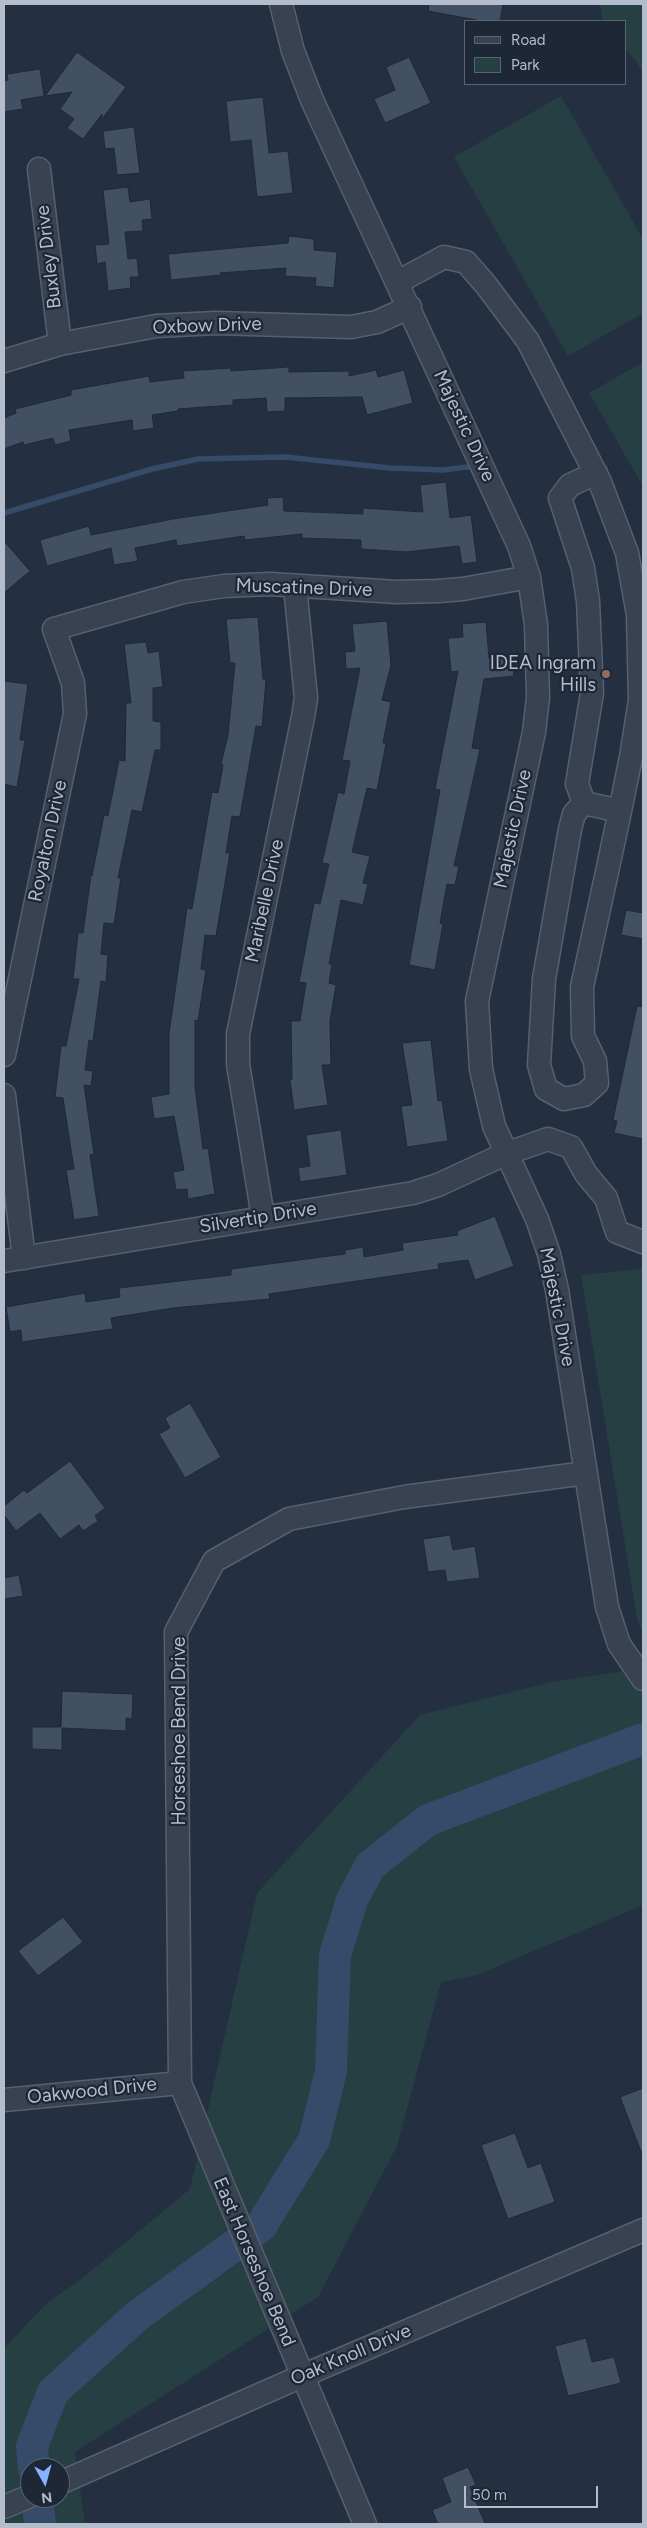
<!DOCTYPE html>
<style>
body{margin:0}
#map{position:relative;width:647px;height:2528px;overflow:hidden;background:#243041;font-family:Figtree,sans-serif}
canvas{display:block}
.frame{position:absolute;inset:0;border:5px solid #b4bdcb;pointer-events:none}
.legend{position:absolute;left:464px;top:20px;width:162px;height:65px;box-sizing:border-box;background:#1d2736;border:1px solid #596372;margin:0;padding:6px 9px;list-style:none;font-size:15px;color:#b4bdcb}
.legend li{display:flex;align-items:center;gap:10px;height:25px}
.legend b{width:25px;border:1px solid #596372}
.north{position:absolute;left:20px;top:2458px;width:50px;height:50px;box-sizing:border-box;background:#1d2736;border:1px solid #596372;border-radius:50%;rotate:173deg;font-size:14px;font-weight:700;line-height:20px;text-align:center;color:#b4bdcb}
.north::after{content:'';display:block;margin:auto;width:18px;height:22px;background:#87b3fe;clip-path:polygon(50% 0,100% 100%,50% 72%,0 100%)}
.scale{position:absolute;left:464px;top:2486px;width:134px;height:22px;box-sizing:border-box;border:2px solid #b4bdcb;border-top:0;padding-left:6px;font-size:15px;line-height:18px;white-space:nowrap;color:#b4bdcb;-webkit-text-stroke:4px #1d2736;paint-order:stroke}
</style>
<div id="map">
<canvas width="647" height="2528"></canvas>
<div class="frame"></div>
<ul class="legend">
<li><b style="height:6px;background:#384251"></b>Road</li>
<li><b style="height:14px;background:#263f42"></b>Park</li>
</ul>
<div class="north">N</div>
<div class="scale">50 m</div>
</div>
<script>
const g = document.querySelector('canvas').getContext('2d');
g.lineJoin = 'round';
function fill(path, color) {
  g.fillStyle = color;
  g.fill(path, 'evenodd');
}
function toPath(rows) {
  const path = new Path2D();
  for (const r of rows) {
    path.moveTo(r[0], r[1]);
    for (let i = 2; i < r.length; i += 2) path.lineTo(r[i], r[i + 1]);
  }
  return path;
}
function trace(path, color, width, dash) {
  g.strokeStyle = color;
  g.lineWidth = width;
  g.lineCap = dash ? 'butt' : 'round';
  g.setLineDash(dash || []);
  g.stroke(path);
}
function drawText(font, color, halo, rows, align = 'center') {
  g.font = font + ' Figtree,sans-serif';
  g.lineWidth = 4.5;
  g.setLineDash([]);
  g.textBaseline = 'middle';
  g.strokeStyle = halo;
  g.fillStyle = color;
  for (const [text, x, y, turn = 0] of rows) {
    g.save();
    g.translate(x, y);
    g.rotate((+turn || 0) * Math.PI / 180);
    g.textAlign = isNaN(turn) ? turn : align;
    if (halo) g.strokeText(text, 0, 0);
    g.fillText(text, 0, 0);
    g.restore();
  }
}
const green = toPath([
 [600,4,643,4,643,73,634,58,626,51,626,21,603,21],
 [561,96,643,239,643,313,568,356,454,157],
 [643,362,643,486,589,393],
 [643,1269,643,1635,637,1618,581,1275],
 [643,1668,643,1905,477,1975,441,1982,397,2146,318,2297,75,2452,85,2524,4,2524,4,2348,48,2302,80,2280,190,2189,257,1893,420,1715,552,1682],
 [30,2468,60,2468,60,2498,30,2498]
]);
const stream = toPath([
 [4,513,152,469,198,459,285,457,390,468,443,470,467,467]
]);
const river = toPath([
 [34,2468,32,2446,53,2392,137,2316,261,2226,314,2140,331,2071,335,1955,352,1900,370,1866,428,1820,643,1739],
 [37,2498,40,2524]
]);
const building = toPath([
 [429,4,503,4,500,21,482,21,428,11,429,4],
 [77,52,126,87,102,119,102,114,83,139,67,128,74,119,60,109,72,92,45,96,77,52],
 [409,57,431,103,385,123,374,99,395,90,386,67,409,57],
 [40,69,44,96,21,100,23,109,4,112,4,81,8,80,7,74,40,69],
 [263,97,269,153,288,151,293,193,257,197,251,140,230,142,226,101,263,97],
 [134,127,140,173,117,175,114,148,105,149,103,131,134,127],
 [128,187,130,202,150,199,152,219,142,220,143,231,125,232,128,259,137,258,139,277,130,277,131,288,108,291,105,262,97,264,95,245,109,244,103,190,128,187],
 [289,236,314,239,314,250,337,252,334,288,315,286,316,278,285,276,286,268,220,273,221,275,171,280,168,254,288,243,289,236],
 [289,367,289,372,349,371,349,376,376,370,378,377,404,370,413,403,367,415,362,397,285,398,285,411,267,412,266,398,233,400,233,405,178,409,178,411,152,415,154,428,133,431,132,420,69,430,71,441,55,445,53,438,24,445,23,442,4,449,4,418,16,413,15,409,71,395,71,390,149,376,150,382,184,378,183,371,231,368,231,371,289,367],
 [446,482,450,518,471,515,477,562,462,564,459,546,406,552,361,549,361,540,302,538,302,534,245,540,244,536,177,546,176,540,135,548,138,561,114,565,111,548,47,566,40,540,89,526,91,535,173,519,268,505,267,498,283,497,284,511,363,514,363,508,423,512,420,485,446,482],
 [4,541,30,571,4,593,4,541],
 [258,617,263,679,266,680,262,727,256,726,240,817,232,816,226,853,230,853,216,936,205,935,201,969,206,970,198,1021,195,1020,195,1087,203,1149,208,1148,215,1194,188,1199,187,1189,176,1190,173,1172,184,1170,174,1116,154,1119,151,1097,169,1094,169,1033,187,908,192,909,212,792,218,793,223,765,221,764,228,735,235,663,230,663,226,619,258,617],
 [387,621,391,665,382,700,391,702,383,743,386,744,377,790,367,788,352,852,370,856,363,883,368,884,363,905,341,900,329,964,332,964,329,983,336,985,330,1021,331,1065,322,1065,328,1105,294,1110,290,1080,292,1079,291,1021,300,1021,306,983,299,982,314,903,320,904,329,864,322,863,338,792,344,794,350,761,342,760,360,668,346,669,345,652,355,651,352,624,387,621],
 [486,622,489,658,512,656,514,676,484,679,472,748,480,749,454,866,459,866,455,885,447,884,440,923,443,924,435,970,409,965,440,790,435,789,458,671,451,672,448,638,463,637,462,624,486,622],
 [146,642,148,653,159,651,163,687,153,688,153,721,161,722,161,750,155,750,142,812,132,810,118,878,121,878,114,924,104,923,101,954,108,955,106,982,101,981,93,1041,89,1040,85,1070,93,1071,91,1086,84,1085,94,1154,90,1155,99,1216,74,1220,66,1170,74,1169,63,1098,55,1097,61,1046,66,1046,79,979,73,979,78,933,83,933,91,875,92,876,104,815,108,816,119,760,125,761,126,703,131,703,124,644,146,642],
 [4,681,28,684,20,740,25,740,17,787,4,784,4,681],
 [626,910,643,913,643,939,621,935,626,910],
 [637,1006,643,1007,643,1139,614,1133,617,1121,613,1120,637,1006],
 [431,1040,438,1101,442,1100,448,1141,407,1147,401,1106,412,1105,402,1043,431,1040],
 [341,1130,347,1175,300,1182,298,1168,310,1166,306,1135,341,1130],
 [495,1216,514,1266,475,1280,468,1260,438,1264,439,1269,269,1294,270,1299,173,1308,111,1318,113,1329,22,1342,21,1330,10,1332,6,1307,85,1293,86,1302,120,1297,119,1288,231,1275,231,1269,345,1254,345,1250,363,1247,364,1257,403,1250,402,1243,458,1235,457,1231,495,1216],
 [190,1403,221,1457,185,1478,159,1434,170,1428,165,1418,190,1403],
 [70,1461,105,1508,95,1516,98,1521,83,1531,79,1525,60,1539,40,1513,16,1531,4,1515,4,1506,24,1490,27,1493,70,1461],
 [450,1535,453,1550,475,1546,480,1578,447,1582,445,1570,428,1572,423,1539,450,1535],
 [19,1575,23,1596,4,1599,4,1578,19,1575],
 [62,1691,133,1694,132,1719,126,1718,126,1731,62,1728,62,1750,32,1749,32,1727,61,1727,62,1691],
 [63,1917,83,1942,38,1976,18,1951,63,1917],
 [643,2088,643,2154,642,2154,620,2097,643,2088],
 [515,2133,528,2168,541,2163,555,2202,508,2219,481,2145,515,2133],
 [586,2338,592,2362,614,2357,621,2383,568,2396,555,2346,586,2338],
 [468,2467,476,2485,470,2487,485,2524,438,2524,432,2510,451,2502,442,2478,468,2467]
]);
const minor = toPath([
 [281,4,293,51,312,100,519,546,529,577,536,625,538,697,534,732,477,1001,481,1069,494,1126,537,1219,549,1254,557,1290,607,1607,619,1644,643,1679],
 [39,169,60,344],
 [398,282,444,257,466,262,486,285,528,341,600,482,627,553,638,615,640,700,631,757,620,811,607,872,582,987,583,1036,595,1061,597,1083,584,1095,564,1099,546,1089,539,1065,544,979,570,829,574,814,584,803,620,811],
 [4,361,60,344,156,326,216,323,351,327,377,322,410,307],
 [584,803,577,784,592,693,588,601,583,568,560,498,570,485,596,473],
 [4,1055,75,714,73,683,54,629,183,592,224,586,270,584,397,592,438,591,463,589,529,577],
 [4,1095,24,1258],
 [263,1217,238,1064,238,1034,303,717,306,698,295,586],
 [4,1261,413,1193,438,1185,505,1154,548,1139,571,1147,586,1174,606,1198,617,1232,643,1242],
 [4,2100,180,2083],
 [60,2483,302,2376,643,2230],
 [4,2507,30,2496],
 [365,2524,180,2083,176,1632,214,1561,289,1519,404,1497,586,1473]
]);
const markers = [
 [606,674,5,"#8d6e63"]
];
const streetNames = [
 ["Buxley Drive",49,257,-97],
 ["Oxbow Drive",207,326,-2],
 ["Majestic Drive",464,426,65],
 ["Muscatine Drive",304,588,2],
 ["Majestic Drive",513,829,-78],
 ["Royalton Drive",48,841,-78],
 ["Maribelle Drive",265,901,-78],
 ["Silvertip Drive",258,1218,-9],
 ["Majestic Drive",557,1307,79],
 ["Horseshoe Bend Drive",179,1731,-90],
 ["Oakwood Drive",92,2091,-6],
 ["East Horseshoe Bend",254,2262,67],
 ["Oak Knoll Drive",351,2355,-23]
];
const poiNames = [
 ["IDEA Ingram",596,663],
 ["Hills",596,685]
];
fill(green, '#263f42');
trace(stream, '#364b69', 5.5);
trace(river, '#364b69', 32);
fill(building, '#425063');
trace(building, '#1f2938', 1);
trace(minor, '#56606e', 25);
trace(minor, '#384251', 22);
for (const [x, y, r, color] of markers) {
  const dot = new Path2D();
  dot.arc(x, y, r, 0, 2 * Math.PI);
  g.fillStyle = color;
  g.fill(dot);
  trace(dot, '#1d2736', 2);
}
drawText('19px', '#b4bdcb', '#1d2736', streetNames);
drawText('19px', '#b4bdcb', '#1d2736', poiNames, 'right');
</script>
